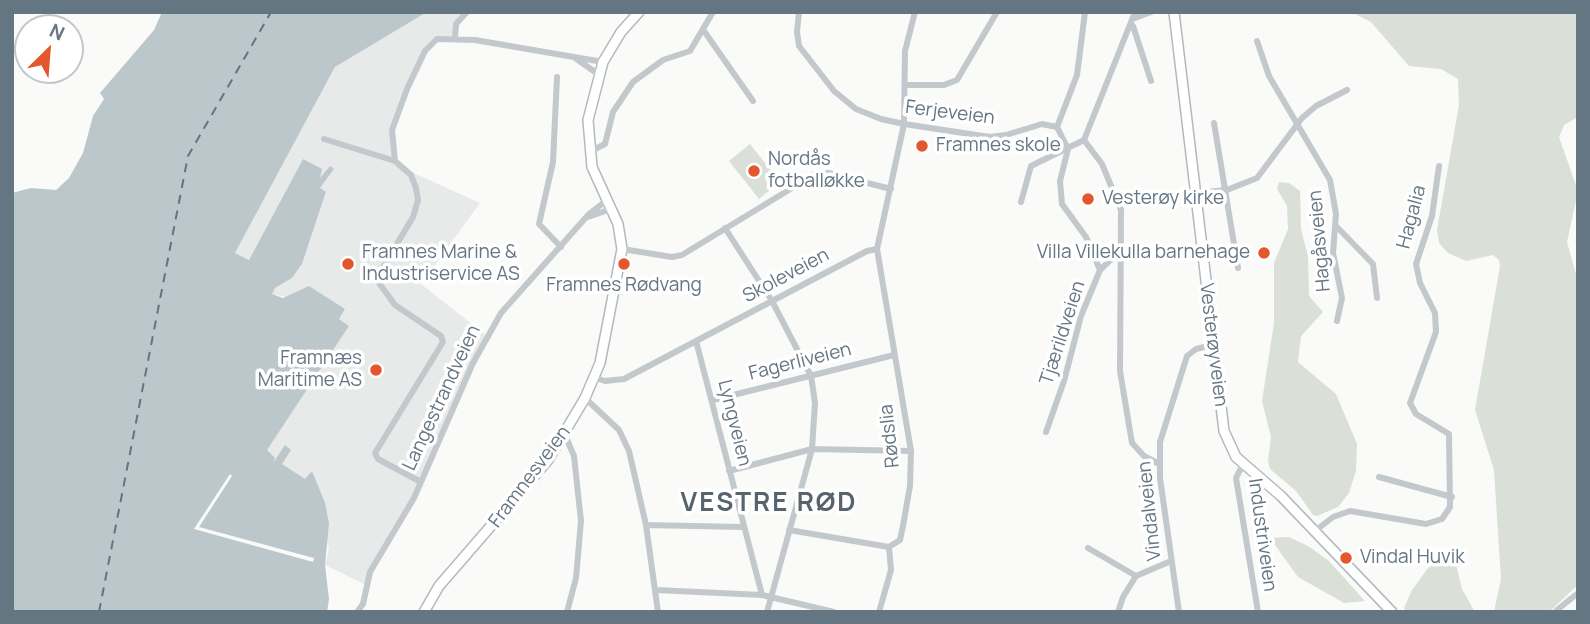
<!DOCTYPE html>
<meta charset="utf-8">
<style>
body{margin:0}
#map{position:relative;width:1590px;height:624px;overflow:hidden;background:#fafaf8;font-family:Manrope,sans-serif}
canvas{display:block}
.frame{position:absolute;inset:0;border:14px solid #657683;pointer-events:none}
.north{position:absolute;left:14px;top:14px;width:70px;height:70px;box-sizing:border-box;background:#fff;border:2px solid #c1c8cd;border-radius:50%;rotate:25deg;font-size:19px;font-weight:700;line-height:28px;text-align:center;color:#657683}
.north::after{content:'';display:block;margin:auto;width:24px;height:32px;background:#e4572e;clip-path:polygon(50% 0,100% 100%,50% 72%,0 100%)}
</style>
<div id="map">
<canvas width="1590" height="624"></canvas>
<div class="frame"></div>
<div class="north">N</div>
</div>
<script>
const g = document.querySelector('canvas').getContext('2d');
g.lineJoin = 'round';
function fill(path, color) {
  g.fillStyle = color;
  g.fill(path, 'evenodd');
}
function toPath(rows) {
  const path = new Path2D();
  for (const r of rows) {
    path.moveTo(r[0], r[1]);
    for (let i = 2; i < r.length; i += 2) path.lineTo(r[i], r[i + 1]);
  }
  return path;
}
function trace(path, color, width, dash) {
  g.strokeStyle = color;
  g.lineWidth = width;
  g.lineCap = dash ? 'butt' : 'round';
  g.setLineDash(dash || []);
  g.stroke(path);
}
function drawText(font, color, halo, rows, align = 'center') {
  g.font = font + ' Manrope,sans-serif';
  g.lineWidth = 7;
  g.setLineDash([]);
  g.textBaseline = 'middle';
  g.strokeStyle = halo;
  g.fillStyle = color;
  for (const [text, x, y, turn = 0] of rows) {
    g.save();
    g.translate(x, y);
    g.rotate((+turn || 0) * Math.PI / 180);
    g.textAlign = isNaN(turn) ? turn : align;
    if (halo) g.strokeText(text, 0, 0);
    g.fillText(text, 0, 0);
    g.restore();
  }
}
const built = toPath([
 [427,12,467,12,458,21,455,38,445,37,425,51,392,130,395,161,407,170,480,203,421,284,487,336,414,498,366,585,325,565,329,549,311,472,306,480,281,468,286,445,273,463,266,451,349,326,339,319,345,309,272,294,275,288,292,278,302,264,326,193,320,188,334,169,321,178,303,159,249,260,235,253,335,67]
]);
const green = toPath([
 [1351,12,1578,12,1578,117,1564,125,1559,137,1578,191,1567,242,1578,281,1578,585,1549,612,1494,612,1501,579,1494,470,1475,410,1500,266,1499,260,1493,255,1466,261,1448,253,1439,243,1437,230,1459,105,1458,79,1441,69,1409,66,1371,22],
 [750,144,780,182,759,199,729,161],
 [1279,182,1289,183,1300,191,1301,229,1308,256,1309,296,1323,312,1301,336,1298,362,1336,394,1357,444,1356,471,1349,493,1338,507,1317,516,1313,515,1296,491,1270,469,1268,461,1271,437,1262,401,1274,323,1274,263,1288,229,1287,206,1277,189],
 [1289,537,1308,546,1329,561,1365,601,1344,603,1298,577,1270,538],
 [1444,559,1456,564,1462,589,1475,612,1406,612,1404,608,1412,590,1428,568]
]);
const water = toPath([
 [162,12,427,12,335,67,235,253,249,260,303,159,322,169,320,178,330,166,334,169,320,188,326,192,302,264,292,278,275,288,272,294,283,298,309,286,345,309,339,319,349,326,267,450,275,458,273,463,285,445,291,450,282,464,305,479,312,471,325,503,329,523,325,565,329,599,327,612,12,612,12,193,31,188,56,190,69,178,83,153,93,116,104,99,100,93,154,30]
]);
const pier = toPath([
 [230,474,232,476,199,527,314,558,313,562,194,529]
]);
const ferry = toPath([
 [99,612,188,156,271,12]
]);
const street = toPath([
 [799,12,797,32,799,46,834,91,856,109,881,119,904,124,990,137,1006,135,1042,124,1057,127,1068,149],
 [1135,18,1151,12],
 [1133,26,1151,81],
 [704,31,753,101],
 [455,38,456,24,467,12],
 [1257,41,1269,76,1330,180,1336,214,1333,253,1342,298,1337,321],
 [575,58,598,74],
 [557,77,553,162,539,224,561,247],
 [906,85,944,85,957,80,997,12],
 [1214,123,1238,268],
 [1057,127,1077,75,1085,12],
 [324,139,395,161,411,175,416,188,418,200,413,217,376,279,395,305,441,336,443,342,375,453,378,459,421,482],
 [1084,140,1102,164,1121,210,1120,371,1132,443,1144,456,1159,464],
 [1068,149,1060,181,1062,204,1086,237,1100,270],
 [589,152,605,144,613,112,633,82,663,60,690,51,713,12],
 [395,161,392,130,407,89,425,51,437,39,475,40,603,62],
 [1195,193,1227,190,1257,178,1302,118,1316,106,1347,90],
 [1021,202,1031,166,1084,140,1135,12],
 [588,217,611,209],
 [1335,225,1373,264,1377,298],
 [725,228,772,301,811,376,815,403,812,449,767,612],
 [622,249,672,257,682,255,815,174,828,173,891,189],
 [696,341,762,595],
 [595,378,605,381,624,379,867,251,877,249],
 [585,398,619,430,629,451,646,525,658,612],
 [713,400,894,355],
 [1046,432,1064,381,1081,316,1100,270,1121,250],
 [565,435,574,456,581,521,576,578,567,612],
 [1243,464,1236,478,1258,612],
 [729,471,812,449,911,451],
 [1379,477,1452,497],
 [646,525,743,527],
 [789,530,889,547],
 [1315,531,1333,517,1350,511,1426,524,1442,519,1450,507,1449,434,1416,414,1410,403,1436,332,1435,313,1420,283,1416,264,1432,216,1439,166],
 [889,547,900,540,903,526,910,486,911,451,877,249,904,124,905,51,915,12],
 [1088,548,1136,576],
 [656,590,762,595,834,612],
 [1557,610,1578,593],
 [357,612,363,604,370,572,414,498,473,363,501,313,589,214,607,200],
 [879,612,891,570,889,547],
 [1118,612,1123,597,1136,576,1171,561],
 [1179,612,1160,478,1160,442,1187,356,1196,349,1213,345]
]);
const secondary = toPath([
 [1174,12,1224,431,1236,457,1281,496,1392,612],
 [424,612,439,586,548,460,585,398,600,363,622,249,618,224,592,167,588,120,603,62,621,32,639,12]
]);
const markers = [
 [922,146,7,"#e4572e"],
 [754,171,7,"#e4572e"],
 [1088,199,7,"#e4572e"],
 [1264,253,7,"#e4572e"],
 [348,264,7,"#e4572e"],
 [624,264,7,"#e4572e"],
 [376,370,7,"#e4572e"],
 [1346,558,7,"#e4572e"]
];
const streetNames = [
 ["Ferjeveien",950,113,7],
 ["Hagalia",1412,217,-75],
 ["Hagåsveien",1320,241,-95],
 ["Skoleveien",786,276,-28],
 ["Tjærildveien",1063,333,-72],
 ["Vesterøyveien",1213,345,83],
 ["Fagerliveien",800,362,-14],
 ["Langestrandveien",442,398,-65],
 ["Lyngveien",734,423,76],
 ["Rødslia",890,436,-96],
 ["Framnesveien",530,477,-53],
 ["Vindalveien",1150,511,-96],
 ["Industriveien",1262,535,82]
];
const poiNames = [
 ["Framnes skole",936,146],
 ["Nordås",768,160],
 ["fotballøkke",768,182],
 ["Vesterøy kirke",1102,199],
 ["Framnes Marine &",362,253],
 ["Industriservice AS",362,275],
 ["Villa Villekulla barnehage",1250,253,"right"],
 ["Framnes Rødvang",624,286,"center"],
 ["Framnæs",362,359,"right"],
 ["Maritime AS",362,381,"right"],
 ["Vindal Huvik",1360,558]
];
const districtNames = [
 ["VESTRE RØD",769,504]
];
fill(built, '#e8e9e9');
fill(green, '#dadfd7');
fill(water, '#bbc7cb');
fill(pier, '#fafaf8');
trace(ferry, '#60757c', 2, [9, 7]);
trace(secondary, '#b3babf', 12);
trace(street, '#c3c8cc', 6);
trace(secondary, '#fff', 9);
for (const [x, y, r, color] of markers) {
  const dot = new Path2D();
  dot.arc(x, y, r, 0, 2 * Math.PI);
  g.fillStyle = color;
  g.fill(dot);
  trace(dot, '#fff', 2.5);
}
drawText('19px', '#657683', '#fff', streetNames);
drawText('19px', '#657683', '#fff', poiNames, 'left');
g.letterSpacing = '2px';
drawText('bold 26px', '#57646e', '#fff', districtNames);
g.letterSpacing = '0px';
</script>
